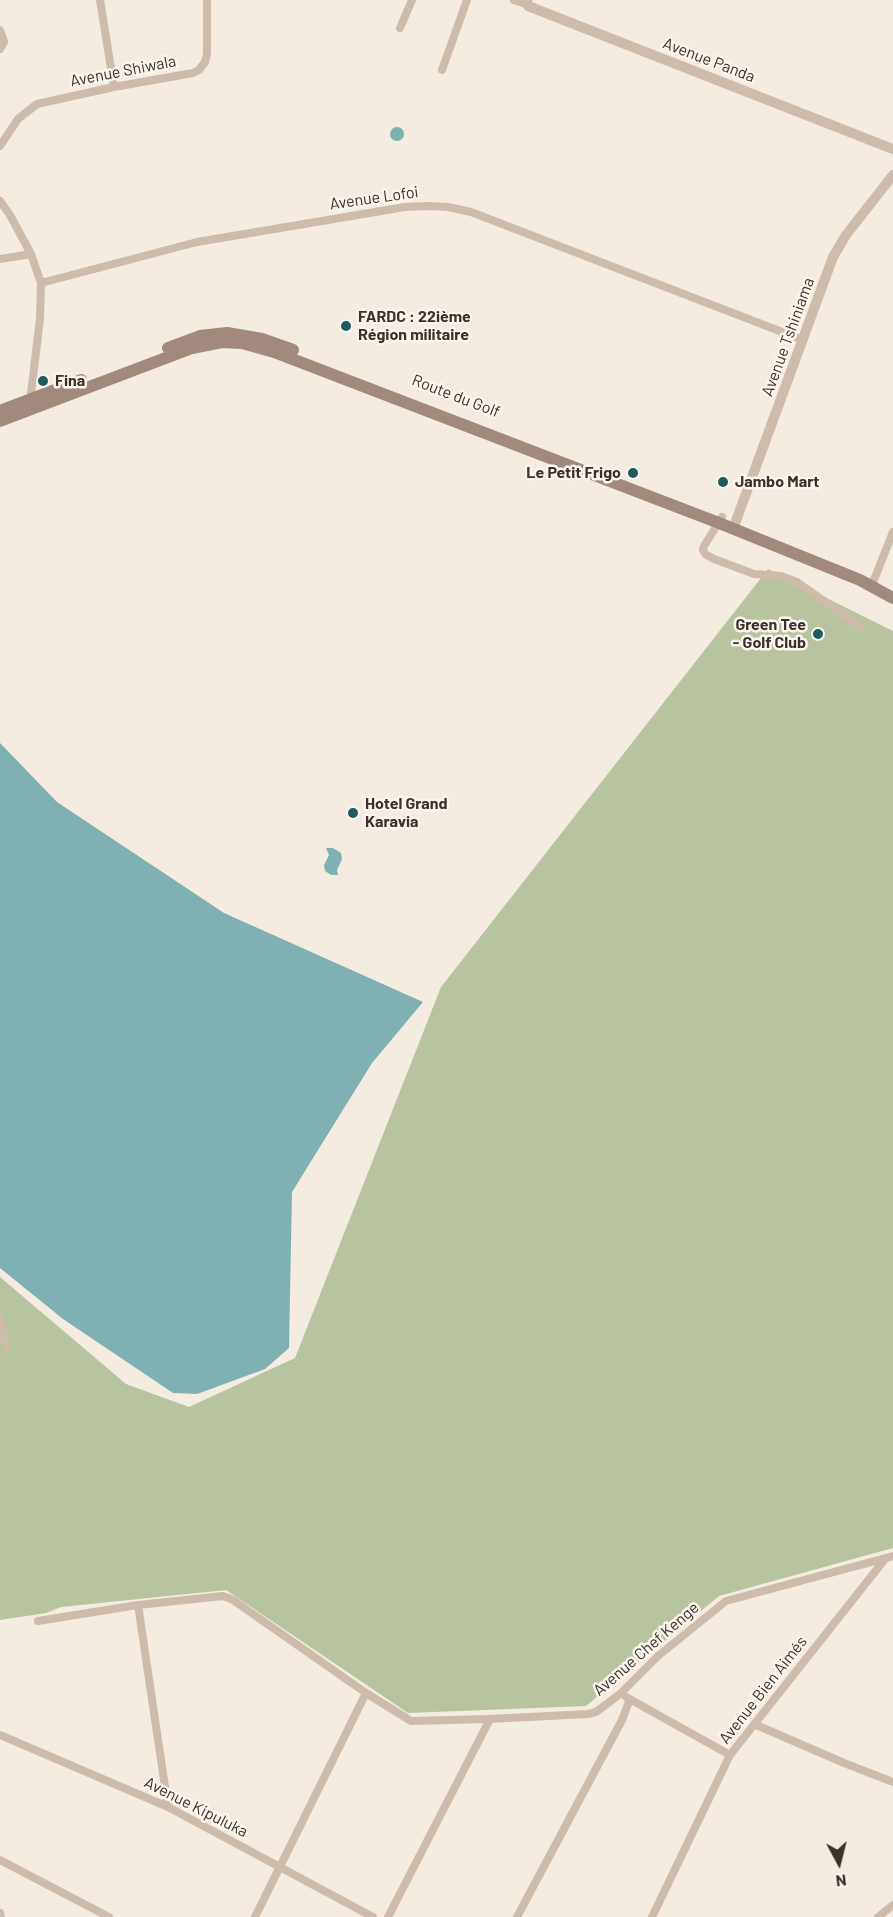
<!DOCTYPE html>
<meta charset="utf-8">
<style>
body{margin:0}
#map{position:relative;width:893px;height:1917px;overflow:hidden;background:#f4ebe1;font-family:Barlow,sans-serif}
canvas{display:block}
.north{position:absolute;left:809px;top:1833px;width:60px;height:60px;-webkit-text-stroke:4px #fbf5ee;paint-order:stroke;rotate:173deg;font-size:16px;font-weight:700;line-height:24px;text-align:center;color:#3b302b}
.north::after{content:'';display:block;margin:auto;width:21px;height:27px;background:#3b302b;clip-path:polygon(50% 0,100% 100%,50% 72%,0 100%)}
</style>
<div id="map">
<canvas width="893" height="1917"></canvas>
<div class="north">N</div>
</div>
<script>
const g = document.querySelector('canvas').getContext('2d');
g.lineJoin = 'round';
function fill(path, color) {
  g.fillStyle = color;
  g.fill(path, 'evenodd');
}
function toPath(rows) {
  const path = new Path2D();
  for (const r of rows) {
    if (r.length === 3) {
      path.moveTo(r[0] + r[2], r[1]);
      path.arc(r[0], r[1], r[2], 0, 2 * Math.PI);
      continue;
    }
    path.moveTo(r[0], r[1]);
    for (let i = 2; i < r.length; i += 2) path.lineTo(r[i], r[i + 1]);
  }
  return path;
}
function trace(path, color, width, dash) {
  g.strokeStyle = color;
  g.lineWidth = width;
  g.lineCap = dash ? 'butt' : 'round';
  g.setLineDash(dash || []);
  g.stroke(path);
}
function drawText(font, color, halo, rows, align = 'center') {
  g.font = font + ' Barlow,sans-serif';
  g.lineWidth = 5;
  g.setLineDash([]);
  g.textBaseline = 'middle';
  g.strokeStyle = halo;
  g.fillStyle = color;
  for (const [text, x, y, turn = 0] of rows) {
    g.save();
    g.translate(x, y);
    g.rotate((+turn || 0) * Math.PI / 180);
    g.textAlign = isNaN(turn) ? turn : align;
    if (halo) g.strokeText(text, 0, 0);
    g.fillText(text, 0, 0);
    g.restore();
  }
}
const green = toPath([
 [768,569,893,631,893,1548,719,1596,586,1706,408,1713,226,1590,61,1607,46,1613,0,1620,0,1277,126,1384,189,1407,295,1358,441,987]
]);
const water = toPath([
 [397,134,7],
 [0,743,57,802,224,913,423,1002,372,1063,292,1192,289,1348,265,1369,197,1394,173,1393,63,1319,0,1268],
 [326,848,333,848,341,853,342,859,337,870,338,875,331,875,325,871,324,865,329,855]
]);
const minor = toPath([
 [100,0,114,87],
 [514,0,526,4],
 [400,28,412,0],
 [0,30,4,42,0,49],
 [442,70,467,0],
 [0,146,18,119,37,104,114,87,193,73,199,70,205,62,207,54,207,0],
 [0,201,10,215,31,254,41,283,40,319,31,393,34,403],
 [0,259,31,254],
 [41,283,197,242,405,207,428,206,448,207,471,212,803,340],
 [722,517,704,546,703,550,705,554,714,559,754,574,781,576,797,582,861,627],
 [872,585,893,532],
 [0,1318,6,1347],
 [138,1605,168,1807],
 [38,1621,138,1605,223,1596,233,1600,366,1693,411,1721,490,1719,588,1714,596,1712,620,1694,658,1656,726,1601,893,1556],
 [626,1697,730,1755],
 [754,1724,844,1763,893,1782],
 [0,1735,168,1807,373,1917],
 [0,1860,109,1917],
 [0,1913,1,1917],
 [255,1917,366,1693],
 [388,1917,490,1719],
 [517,1917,622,1720,630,1699],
 [652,1917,730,1755,885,1559],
 [878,1917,893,1905]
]);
const tertiary = toPath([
 [527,0,528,6,893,149],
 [733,529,833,257,846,235,893,175]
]);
const secondary = toPath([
 [168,348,200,336,227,333,262,339,293,350],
 [0,411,81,380],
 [0,421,192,348,222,342,242,343,274,352,719,523,860,580,893,598]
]);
const markers = [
 [346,326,6,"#1f5a5e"],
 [43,381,6,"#1f5a5e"],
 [633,473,6,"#1f5a5e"],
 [723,482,6,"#1f5a5e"],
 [818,634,6,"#1f5a5e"],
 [353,813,6,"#1f5a5e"]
];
const streetNames = [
 ["Avenue Panda",709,60,21],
 ["Avenue Shiwala",123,71,-11],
 ["Avenue Lofoi",374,198,-8],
 ["Avenue Tshiniama",788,337,-70],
 ["Route du Golf",456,396,21],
 ["Avenue Chef Kenge",646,1649,-41],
 ["Avenue Bien Aimés",763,1690,-52],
 ["Avenue Kipuluka",196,1807,27]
];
const poiNames = [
 ["FARDC : 22ième",358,317],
 ["Région militaire",358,335],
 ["Fina",55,381],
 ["Le Petit Frigo",621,473,"right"],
 ["Jambo Mart",735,482],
 ["Green Tee",806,625,"right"],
 ["- Golf Club",806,643,"right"],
 ["Hotel Grand",365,804],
 ["Karavia",365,822]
];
fill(green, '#b8c4a0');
fill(water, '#7fb0b2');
trace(minor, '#cdbbac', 8);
trace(tertiary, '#cdbbac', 10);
trace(secondary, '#a18a7d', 12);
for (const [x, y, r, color] of markers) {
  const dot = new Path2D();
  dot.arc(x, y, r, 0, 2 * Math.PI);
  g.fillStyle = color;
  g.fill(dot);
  trace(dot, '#fbf5ee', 2);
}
drawText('16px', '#3b302b', '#fbf5ee', streetNames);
drawText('bold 16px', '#3b302b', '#fbf5ee', poiNames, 'left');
</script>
